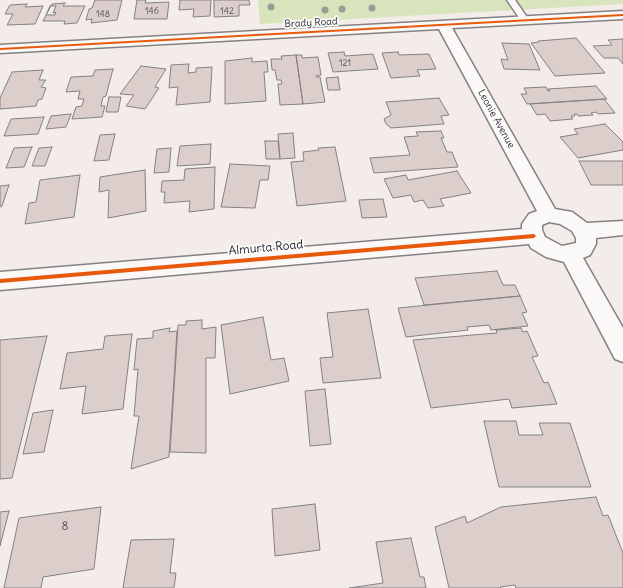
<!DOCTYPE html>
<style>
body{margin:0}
canvas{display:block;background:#f3ece9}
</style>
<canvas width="623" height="588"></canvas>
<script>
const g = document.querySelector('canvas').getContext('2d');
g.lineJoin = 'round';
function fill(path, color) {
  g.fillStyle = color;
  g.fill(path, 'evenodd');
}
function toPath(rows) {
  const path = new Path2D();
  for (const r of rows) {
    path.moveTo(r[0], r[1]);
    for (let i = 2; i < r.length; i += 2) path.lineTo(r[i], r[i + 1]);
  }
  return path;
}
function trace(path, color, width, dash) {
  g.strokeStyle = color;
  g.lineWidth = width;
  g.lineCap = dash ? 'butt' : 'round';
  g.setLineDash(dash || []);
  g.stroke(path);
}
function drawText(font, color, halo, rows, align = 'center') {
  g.font = font + ' Delius,sans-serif';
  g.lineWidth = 3.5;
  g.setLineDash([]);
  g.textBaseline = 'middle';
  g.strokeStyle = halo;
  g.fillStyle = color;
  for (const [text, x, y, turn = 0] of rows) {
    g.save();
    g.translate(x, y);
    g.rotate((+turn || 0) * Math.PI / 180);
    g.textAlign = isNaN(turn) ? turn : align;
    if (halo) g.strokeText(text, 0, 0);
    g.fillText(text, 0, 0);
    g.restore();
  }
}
const green = toPath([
 [258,0,623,0,623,4,260,24]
]);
const building = toPath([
 [95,0,122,0,117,20,91,23,92,19,86,20,89,9,92,8,95,0],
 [137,0,146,0,145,3,169,2,167,19,134,19,137,0],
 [180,0,211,0,210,16,193,17,194,9,179,10,180,0],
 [214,0,249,0,250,5,239,5,239,16,214,17,214,0],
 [65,3,63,6,85,6,77,23,64,24,65,21,43,21,52,4,65,3],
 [27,4,25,7,43,6,35,24,7,25,13,14,5,14,10,5,27,4],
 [50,6,56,6,53,13,56,12,55,15,46,15,50,6],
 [576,38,605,73,555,76,531,43,539,42,538,41,576,38],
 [623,39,623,64,618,58,604,58,593,46,612,45,608,40,623,39],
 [502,43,529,44,540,70,504,69,501,59,508,60,502,43],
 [344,52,345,56,373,54,378,69,333,72,328,53,344,52],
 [398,52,399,55,429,54,436,69,417,70,420,76,391,78,382,53,398,52],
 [296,55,303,104,280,105,278,84,282,84,281,80,277,80,275,70,272,70,271,59,282,59,281,56,296,55],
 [296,55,302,55,302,58,318,57,321,75,316,76,316,77,320,77,325,102,303,104,296,55],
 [252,58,252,62,267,61,268,72,264,72,266,101,225,104,225,61,252,58],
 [189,64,188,73,196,72,196,68,212,67,210,102,176,105,178,87,169,88,171,65,189,64],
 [141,66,166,69,155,87,159,88,145,109,126,106,134,95,120,94,141,66],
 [113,69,106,96,103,97,101,106,105,106,102,117,72,119,76,107,82,106,84,99,78,99,80,91,66,92,71,77,93,76,95,70,113,69],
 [43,70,39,80,46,80,41,87,46,88,42,99,38,100,36,106,0,109,0,98,12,72,43,70],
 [338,77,340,90,328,90,326,78,338,77],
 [596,86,607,99,527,104,521,94,527,94,524,88,546,87,548,91,550,91,548,89,596,86],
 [109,97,121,97,118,112,106,112,109,97],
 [439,98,449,115,441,116,444,124,391,128,386,124,384,119,391,115,386,102,439,98],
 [604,99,615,113,598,114,596,112,591,113,593,115,578,116,577,114,574,114,575,116,571,116,573,119,550,121,545,114,537,115,530,104,604,99],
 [71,114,66,127,46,129,51,116,71,114],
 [44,117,38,134,4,136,11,119,44,117],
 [605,124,623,142,623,150,578,158,560,137,578,134,574,129,605,124],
 [441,131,444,138,441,138,447,152,452,152,458,167,374,173,370,158,410,155,404,137,418,136,416,132,441,131],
 [293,133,295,158,280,159,278,134,293,133],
 [115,134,109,160,94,161,100,135,115,134],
 [265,141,278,141,280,159,266,159,265,141],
 [211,144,210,164,177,166,180,146,211,144],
 [32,147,24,167,6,168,14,148,32,147],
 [52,147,45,166,32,166,39,148,52,147],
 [335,147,346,201,297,206,291,162,304,161,303,152,319,150,318,148,335,147],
 [171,148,169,172,154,173,157,149,171,148],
 [579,161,623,161,623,185,591,185,579,161],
 [230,164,270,166,268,180,260,180,255,208,221,207,230,164],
 [215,167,214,209,189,212,190,201,164,203,165,192,161,192,162,181,184,180,185,169,215,167],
 [145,170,146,211,108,218,109,190,99,192,100,177,145,170],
 [457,171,471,193,440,199,444,206,428,208,423,200,414,202,411,195,393,198,384,179,406,175,408,180,457,171],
 [80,175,74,217,25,224,29,203,36,202,40,180,80,175],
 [9,185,2,206,0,207,0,186,9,185],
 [383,199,387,217,362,218,359,200,383,199],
 [497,271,503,285,515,285,520,296,424,305,415,278,497,271],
 [520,296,527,312,522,313,528,326,491,330,489,325,467,327,468,330,406,337,398,308,520,296],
 [368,309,381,378,323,383,320,358,333,357,327,313,368,309],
 [263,317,271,360,284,358,289,381,230,394,221,325,263,317],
 [202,320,202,329,216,327,215,358,206,358,206,453,170,452,178,325,186,325,186,321,202,320],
 [170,328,169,332,177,331,169,457,131,469,139,416,134,416,138,369,134,370,137,339,153,338,153,331,170,328],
 [521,328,523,332,527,331,538,356,532,357,544,383,548,382,557,404,512,408,509,399,431,408,413,340,497,333,496,330,521,328],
 [132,334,123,409,82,414,86,386,60,389,67,353,103,349,105,336,132,334],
 [47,336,12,478,0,479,0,340,47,336],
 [325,389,331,444,310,446,305,391,325,389],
 [53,410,44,452,23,454,33,413,53,410],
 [484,421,516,421,519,435,543,435,539,423,570,423,591,487,499,487,484,421],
 [596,497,603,516,608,515,623,553,623,588,516,588,515,585,500,587,501,588,449,588,435,527,465,516,467,523,501,507,596,497],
 [315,504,320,550,275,556,272,509,315,504],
 [101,507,94,569,43,577,41,588,4,588,19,518,101,507],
 [9,511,0,546,0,512,9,511],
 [411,538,420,577,424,577,426,588,349,588,383,583,376,542,411,538],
 [174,539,170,573,176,573,174,588,123,588,131,540,174,539]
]);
const lane = toPath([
 [507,0,515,0,529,20,528,22,522,22,507,0]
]);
const street = toPath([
 [623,11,623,19,452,28,555,209,572,212,587,223,623,221,623,235,596,238,596,244,590,255,583,258,623,328,623,362,615,359,564,262,546,257,531,248,529,244,0,290,0,272,522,229,522,224,529,214,537,211,439,29,0,53,0,45,623,11],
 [549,222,560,224,572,231,576,238,576,243,562,246,545,237,542,230,542,225,549,222]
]);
const cycleway = toPath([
 [623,14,623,16,0,50,0,48,623,14],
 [534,234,536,236,534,238,0,283,0,279,534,234]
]);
const trees = [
 [271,7],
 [372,8],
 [342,9],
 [325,10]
];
const farNumbernames = [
 ["146",152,11],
 ["142",227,11],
 ["148",103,14],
 ["121",345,63]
];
const farStreetnames = [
 ["Brady Road",311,23,-3],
 ["Leonie Avenue",496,119,61]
];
const streetNames = [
 ["Almurta Road",266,248,-5]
];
const nearNumbernames = [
 ["8",65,527]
];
fill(green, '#d8e4bb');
fill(building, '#dccecb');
trace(building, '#848185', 1);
trace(lane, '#848185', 3);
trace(street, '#848185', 3);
fill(lane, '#faf9f7');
fill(street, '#faf9f7');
fill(cycleway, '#e8590c');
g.fillStyle = '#9a9c98';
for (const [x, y] of trees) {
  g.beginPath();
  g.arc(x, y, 3.5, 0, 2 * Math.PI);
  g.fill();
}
drawText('9px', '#504d5f', null, farNumbernames);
drawText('10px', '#22223b', '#fdfcf7', farStreetnames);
drawText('12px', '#22223b', '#fdfcf7', streetNames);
drawText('12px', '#504d5f', null, nearNumbernames);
</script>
